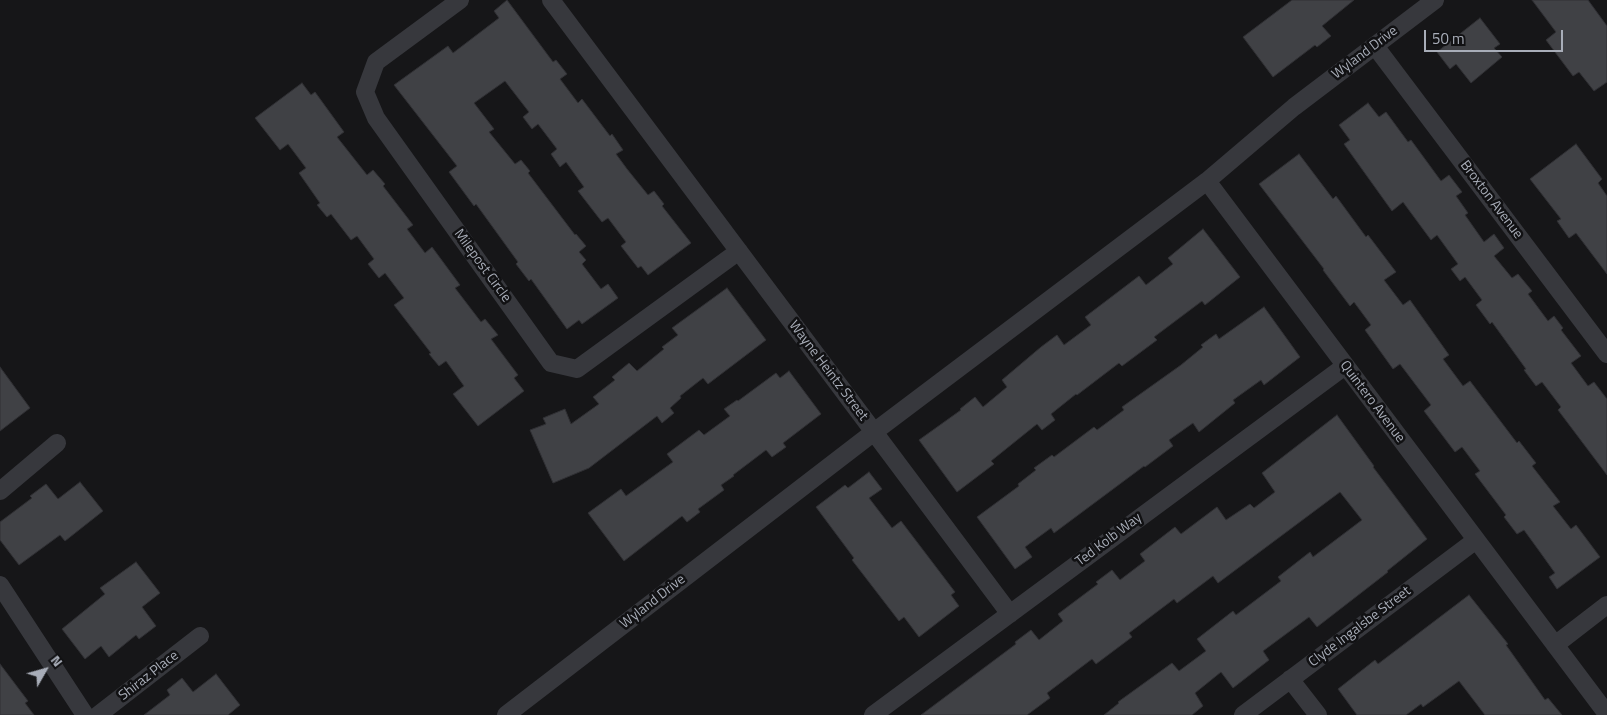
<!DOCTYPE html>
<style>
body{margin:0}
#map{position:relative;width:1607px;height:715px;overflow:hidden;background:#161618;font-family:"Titillium Web",sans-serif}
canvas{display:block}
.north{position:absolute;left:20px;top:645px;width:50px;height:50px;-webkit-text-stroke:4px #111113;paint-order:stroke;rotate:52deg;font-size:14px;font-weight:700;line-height:20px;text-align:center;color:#a8adb8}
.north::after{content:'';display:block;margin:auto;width:18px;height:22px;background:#a8adb8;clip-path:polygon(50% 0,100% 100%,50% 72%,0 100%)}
.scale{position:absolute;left:1424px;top:30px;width:139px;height:22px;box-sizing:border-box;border:2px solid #a8adb8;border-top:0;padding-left:6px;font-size:15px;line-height:18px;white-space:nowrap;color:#a8adb8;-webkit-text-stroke:4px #111113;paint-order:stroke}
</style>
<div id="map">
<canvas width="1607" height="715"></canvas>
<div class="north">N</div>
<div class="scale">50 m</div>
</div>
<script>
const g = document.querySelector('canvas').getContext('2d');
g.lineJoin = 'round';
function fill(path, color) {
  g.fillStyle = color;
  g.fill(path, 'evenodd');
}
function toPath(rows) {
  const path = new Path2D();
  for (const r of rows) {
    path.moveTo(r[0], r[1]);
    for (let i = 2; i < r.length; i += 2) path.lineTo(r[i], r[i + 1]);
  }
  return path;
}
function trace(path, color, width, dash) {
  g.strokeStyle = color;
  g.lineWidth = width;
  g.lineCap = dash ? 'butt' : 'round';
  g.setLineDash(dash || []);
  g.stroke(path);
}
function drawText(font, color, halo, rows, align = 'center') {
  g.font = font + ' "Titillium Web",sans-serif';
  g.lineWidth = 5;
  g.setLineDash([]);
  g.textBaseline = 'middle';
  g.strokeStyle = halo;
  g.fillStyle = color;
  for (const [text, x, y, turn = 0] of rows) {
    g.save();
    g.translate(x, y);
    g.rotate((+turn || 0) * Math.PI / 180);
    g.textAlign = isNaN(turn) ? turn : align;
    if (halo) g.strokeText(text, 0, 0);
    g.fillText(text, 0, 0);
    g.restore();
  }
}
const building = toPath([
 [507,0,553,62,556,60,567,74,560,79,578,103,582,99,610,136,612,134,623,150,616,154,627,169,648,195,654,191,664,204,662,206,691,243,648,275,641,266,638,268,621,246,626,242,608,218,602,222,578,191,584,187,566,162,560,167,551,154,557,149,538,124,532,129,523,117,529,112,505,81,474,103,494,129,489,132,515,164,521,160,530,171,528,173,575,235,576,234,586,246,579,252,586,260,582,264,601,289,608,284,618,298,582,324,579,320,567,329,531,279,529,281,516,264,518,262,476,204,474,206,449,172,457,166,394,85,448,46,453,53,499,18,494,11,507,0],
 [1292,0,1354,0,1322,26,1331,36,1317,47,1315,45,1273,77,1243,37,1292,0],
 [1532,0,1588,0,1607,26,1607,82,1594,91,1579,72,1573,76,1546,40,1556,32,1532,0],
 [1480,18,1500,44,1494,48,1502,57,1471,83,1456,64,1450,69,1437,52,1480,18],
 [302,83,311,95,315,92,344,132,337,137,367,175,373,170,385,184,383,186,413,225,407,229,425,253,432,247,460,285,455,288,481,322,485,319,498,335,491,339,518,375,514,378,524,391,478,426,453,394,464,386,446,361,439,366,429,354,431,353,394,305,404,298,385,273,379,278,368,264,374,259,357,236,351,240,331,214,327,217,317,205,320,203,299,173,306,168,288,144,280,150,255,118,302,83],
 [1368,103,1379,117,1386,112,1408,142,1411,140,1441,181,1449,175,1462,192,1456,196,1468,213,1465,215,1484,242,1494,234,1504,248,1494,256,1512,278,1518,274,1532,291,1528,294,1548,321,1554,316,1563,328,1561,330,1581,356,1571,363,1588,386,1594,382,1607,399,1607,475,1558,410,1561,407,1542,382,1536,386,1524,370,1526,369,1492,322,1490,324,1476,305,1482,300,1465,277,1460,281,1451,269,1458,264,1437,235,1431,240,1403,202,1392,211,1344,144,1350,140,1339,125,1368,103],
 [1576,144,1602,179,1598,183,1607,196,1607,274,1576,233,1569,238,1557,221,1561,219,1530,179,1576,144],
 [1299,154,1333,199,1336,196,1366,237,1368,235,1396,272,1384,280,1403,305,1410,300,1449,355,1443,359,1463,386,1470,381,1517,443,1519,441,1536,463,1532,466,1560,502,1553,506,1571,529,1576,525,1600,557,1557,589,1549,577,1555,573,1540,552,1524,530,1517,534,1504,517,1506,515,1475,474,1480,471,1462,447,1455,452,1424,411,1431,405,1400,364,1393,369,1365,330,1371,325,1354,302,1350,306,1323,270,1324,269,1259,184,1299,154],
 [1203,229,1240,277,1205,305,1202,301,1154,337,1157,340,1122,366,1119,363,1077,395,1076,394,1051,414,1055,420,1042,430,1037,424,991,461,994,464,957,492,919,440,961,410,960,409,975,397,983,407,1007,387,1002,380,1041,347,1057,335,1064,345,1091,325,1085,317,1139,276,1146,285,1173,264,1168,258,1203,229],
 [727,288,766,340,708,384,703,378,680,396,681,398,670,408,674,413,662,423,657,416,589,468,553,483,530,430,546,424,543,418,565,409,571,424,599,404,593,397,615,380,612,377,629,363,637,371,664,349,662,347,678,335,672,328,727,288],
 [1264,307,1300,357,1264,385,1261,380,1233,400,1235,403,1199,432,1193,423,1169,440,1173,446,1145,467,1144,466,1054,533,1051,528,1025,547,1032,557,1015,569,977,517,1019,486,1018,484,1036,470,1034,468,1052,455,1054,457,1094,427,1097,430,1124,410,1122,407,1181,365,1203,347,1201,345,1216,334,1219,339,1264,307],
 [0,367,30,408,0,431,0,367],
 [789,371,821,414,783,443,786,447,772,457,766,450,733,475,734,476,721,485,724,490,698,509,700,512,687,522,682,516,624,561,588,513,621,489,626,496,673,462,667,454,699,430,704,435,730,416,724,409,737,400,738,401,776,373,780,378,789,371],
 [1337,415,1374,466,1373,467,1427,539,1387,571,1388,572,1317,627,1309,617,1263,651,1269,660,1233,688,1221,672,1195,693,1203,706,1192,715,1104,715,1119,703,1118,702,1172,663,1179,671,1206,651,1197,639,1233,611,1236,615,1281,581,1278,577,1310,552,1313,557,1362,520,1340,492,1218,583,1213,576,1177,603,1174,599,1129,633,1132,637,1096,664,1092,659,1047,693,1050,698,1027,715,921,715,1016,644,1015,642,1031,630,1039,640,1063,621,1058,614,1098,584,1096,582,1112,570,1120,580,1145,561,1140,554,1175,527,1181,534,1217,507,1226,520,1250,504,1254,508,1275,492,1262,473,1337,415],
 [869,472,882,489,869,498,892,528,901,521,955,592,951,595,959,606,919,637,904,617,899,621,852,560,854,558,816,507,845,485,848,488,869,472],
 [80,482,103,511,65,541,60,535,19,565,0,540,0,522,32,498,30,496,46,484,58,499,80,482],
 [136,562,160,593,142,607,156,626,139,639,136,635,109,657,101,646,85,659,62,629,105,594,100,588,136,562],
 [1469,595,1508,644,1506,645,1545,700,1548,698,1562,715,1485,715,1459,681,1423,707,1421,704,1406,715,1357,715,1338,689,1375,660,1378,664,1469,595],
 [0,664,28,701,25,703,34,715,0,715,0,664],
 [216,674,240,705,228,715,144,715,170,695,167,690,182,678,193,692,216,674]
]);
const minor = toPath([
 [460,0,376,62,365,92,376,118,551,363,577,369,739,251],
 [551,0,874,432,1207,181],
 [1435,0,1294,107,1207,181,1607,714],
 [1375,46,1607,354],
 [0,491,57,443],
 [0,585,85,715],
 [1555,645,1607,605],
 [1290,679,1318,715],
 [98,715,200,636],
 [506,715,874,432,1010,614],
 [873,715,1345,366],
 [1243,715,1476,540]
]);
const streetNames = [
 ["Wyland Drive",1365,53,-37],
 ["Broxton Avenue",1491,200,53],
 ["Milepost Circle",482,266,54],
 ["Wayne Heintz Street",828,371,53],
 ["Quintero Avenue",1372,402,53],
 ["Ted Kolb Way",1109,540,-37],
 ["Wyland Drive",653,602,-38],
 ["Clyde Ingalsbe Street",1360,627,-37],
 ["Shiraz Place",149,676,-38]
];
fill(building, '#404145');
trace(building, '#303034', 1);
trace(minor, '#37383d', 18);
drawText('14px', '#a8adb8', '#111113', streetNames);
</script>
